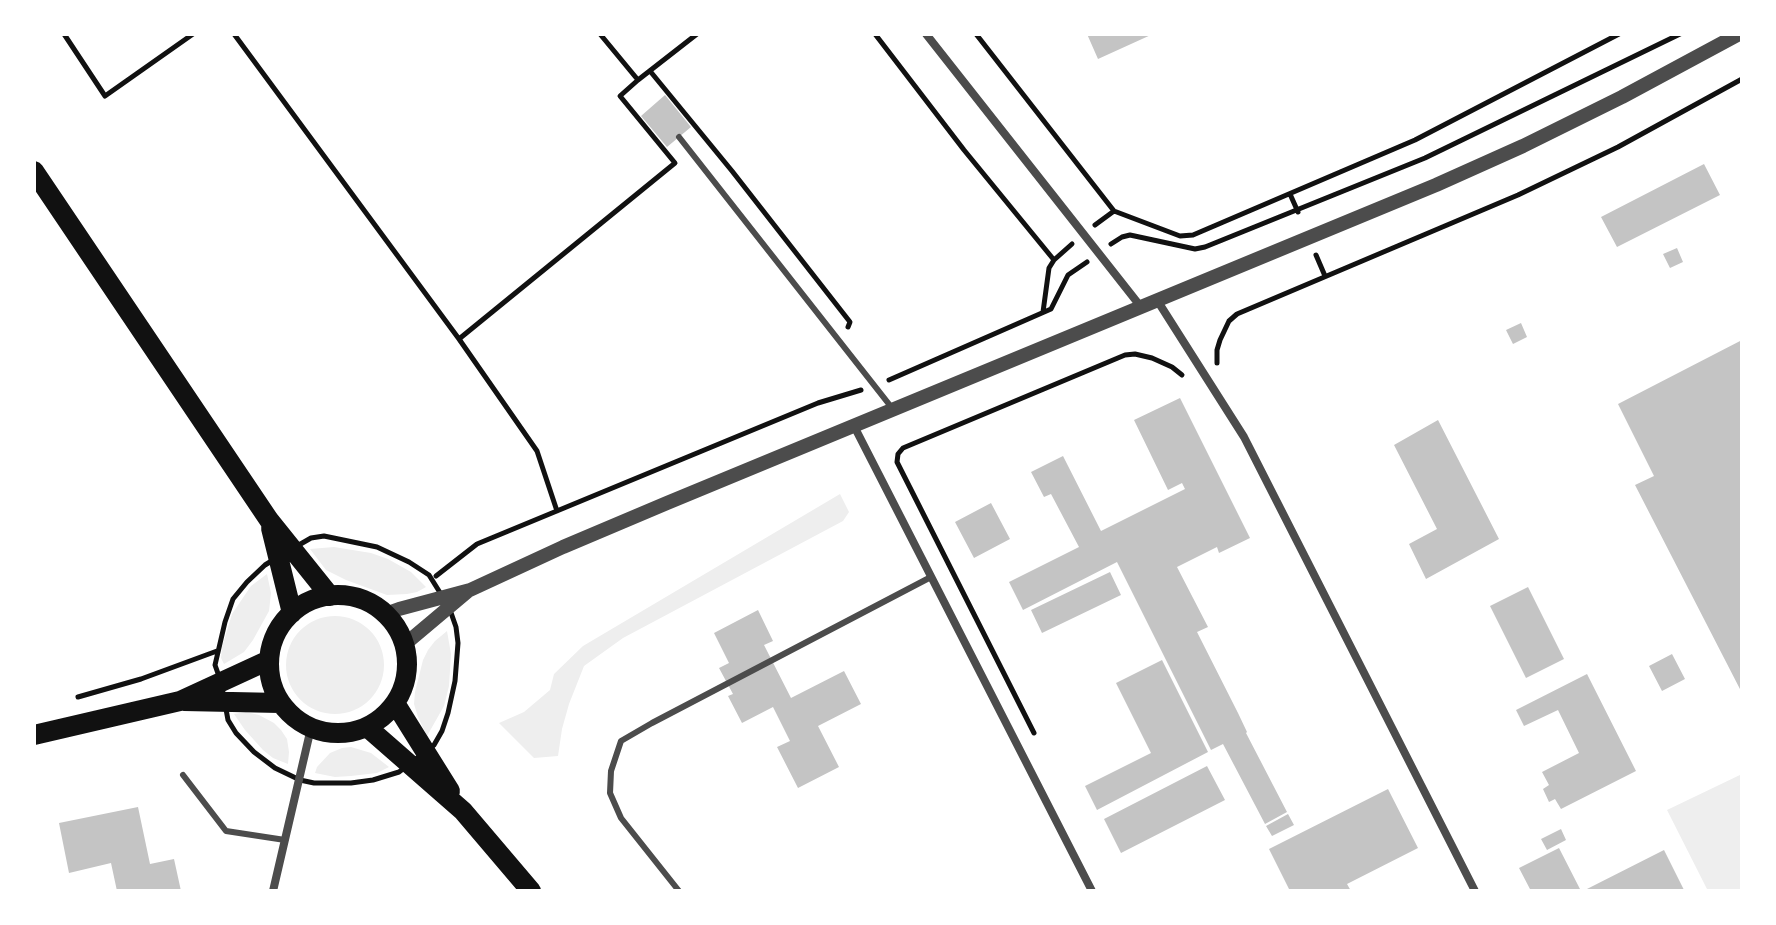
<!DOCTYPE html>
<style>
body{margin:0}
#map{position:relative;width:1776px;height:925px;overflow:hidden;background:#fff;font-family:"Playfair Display",serif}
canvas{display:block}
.frame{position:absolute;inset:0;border:36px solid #fff;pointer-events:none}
</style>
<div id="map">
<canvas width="1776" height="925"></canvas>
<div class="frame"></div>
</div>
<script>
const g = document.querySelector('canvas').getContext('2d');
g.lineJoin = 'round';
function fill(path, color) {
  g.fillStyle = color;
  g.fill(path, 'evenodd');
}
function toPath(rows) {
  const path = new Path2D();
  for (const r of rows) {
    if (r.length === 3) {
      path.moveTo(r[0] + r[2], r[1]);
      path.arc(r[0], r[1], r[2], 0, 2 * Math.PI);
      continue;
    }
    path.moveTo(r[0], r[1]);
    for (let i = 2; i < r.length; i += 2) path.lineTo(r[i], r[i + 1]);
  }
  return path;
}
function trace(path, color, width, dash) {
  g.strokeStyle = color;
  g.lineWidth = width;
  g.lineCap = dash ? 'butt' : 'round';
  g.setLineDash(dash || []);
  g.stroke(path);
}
const green = toPath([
 [840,494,849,512,843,521,623,638,584,666,569,704,562,729,558,756,534,758,499,723,524,712,550,690,554,674,583,646],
 [334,547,371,553,388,559,411,572,426,587,417,592,407,594,387,595,346,580,326,570,310,549],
 [267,574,271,593,269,611,253,640,244,652,224,664,221,658,222,647,232,614,251,586],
 [335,665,49],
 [447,631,451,654,449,686,444,706,427,736,418,717,414,704,415,692,423,660,428,650,435,641],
 [246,712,259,715,274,723,281,730,287,739,289,752,288,764,273,758,263,750,245,730,234,714],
 [351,747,371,753,389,767,377,773,351,776,335,777,315,773,317,767,330,753,342,748],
 [1742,774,1742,891,1708,891,1667,810]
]);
const building = toPath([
 [1087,34,1153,34,1098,59],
 [665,95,691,127,667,147,641,116],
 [1704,164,1720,195,1617,247,1601,217],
 [1677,248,1683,262,1670,268,1663,254],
 [1521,323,1527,337,1513,344,1506,330],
 [1742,340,1742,693,1635,485,1654,476,1618,404],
 [1180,398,1250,538,1219,553,1217,547,1177,567,1208,627,1197,632,1238,713,1247,732,1246,733,1287,812,1265,824,1223,744,1211,750,1117,562,1023,610,1009,582,1079,547,1051,494,1044,497,1031,472,1063,456,1101,531,1185,489,1182,483,1168,490,1134,420],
 [1438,420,1499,539,1426,579,1409,544,1437,529,1394,445],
 [991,503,1010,539,974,558,955,522],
 [1110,572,1121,595,1042,633,1031,610],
 [1528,587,1564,659,1526,678,1490,606],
 [758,610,773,641,764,645,791,698,844,671,861,704,818,726,839,767,798,788,777,747,790,741,773,707,742,723,728,696,733,694,719,668,729,663,714,633],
 [1672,654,1685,679,1662,691,1649,666],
 [1162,660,1208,752,1097,810,1085,786,1151,753,1116,683],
 [1587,674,1636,771,1561,809,1555,799,1549,802,1543,789,1549,785,1542,772,1579,753,1558,710,1524,726,1516,710],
 [1207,766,1225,800,1121,853,1104,819],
 [1388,789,1418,848,1347,884,1351,891,1290,891,1269,849],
 [138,807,150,864,174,859,181,891,117,891,111,863,69,873,59,823],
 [1288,814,1294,825,1272,836,1266,826],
 [1561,829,1566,840,1547,850,1541,839],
 [1559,848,1581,891,1531,891,1519,868],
 [1664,850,1684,890,1583,891]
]);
const path = toPath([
 [64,34,105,96,193,34],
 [234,34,459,339,537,451,557,511],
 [600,34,638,80,697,34],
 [875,34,964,150,1054,260],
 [976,34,1114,211,1180,236,1193,235,1415,140,1619,34],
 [650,71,732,171,850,322,848,327],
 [1290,194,1298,212],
 [1095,225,1114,211],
 [1111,244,1122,237,1130,235,1195,249,1205,247,1425,158,1680,34],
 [1316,255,1325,276],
 [1043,312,1049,268,1054,260,1072,244],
 [459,339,675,163,620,96,638,80],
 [1217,363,1217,350,1220,340,1229,321,1237,314,1518,195,1618,147,1742,79],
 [889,380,1051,309,1068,275,1087,262],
 [324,536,377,547,409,562,429,575,449,607,456,627,458,643,455,681,448,713,442,731,434,745,399,772,373,780,351,783,314,783,300,780,275,768,254,752,236,733,228,720,221,682,215,665,225,622,233,599,247,582,265,565,278,557,311,538,324,536],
 [436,576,477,544,818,403,861,390],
 [78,697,141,679,217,651],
 [1034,733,897,462,898,454,903,448,1125,355,1135,354,1152,358,1172,367,1182,375]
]);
const service = toPath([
 [679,137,892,408],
 [183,775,226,831,285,840],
 [679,891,621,818,610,793,611,771,621,741,652,723,931,577]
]);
const minor = toPath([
 [926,34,1141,307],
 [1157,300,1244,437,1475,891],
 [854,426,1092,891],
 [273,891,311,728]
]);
const tertiary = toPath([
 [385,614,399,609,470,590,563,547,667,503,1436,185,1523,146,1622,97,1739,34],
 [404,645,467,592]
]);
const primary = toPath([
 [34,171,269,520,330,596],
 [271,528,292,613],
 [338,664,69],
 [184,701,280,703],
 [395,703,450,791],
 [367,727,463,811,531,891],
 [34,735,180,701,269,660]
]);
fill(green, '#eee');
fill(building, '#c4c4c4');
trace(path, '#111', 5);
trace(service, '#4c4c4c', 6);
trace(minor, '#4c4c4c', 8);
trace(tertiary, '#4c4c4c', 14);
trace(primary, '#111', 20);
</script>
